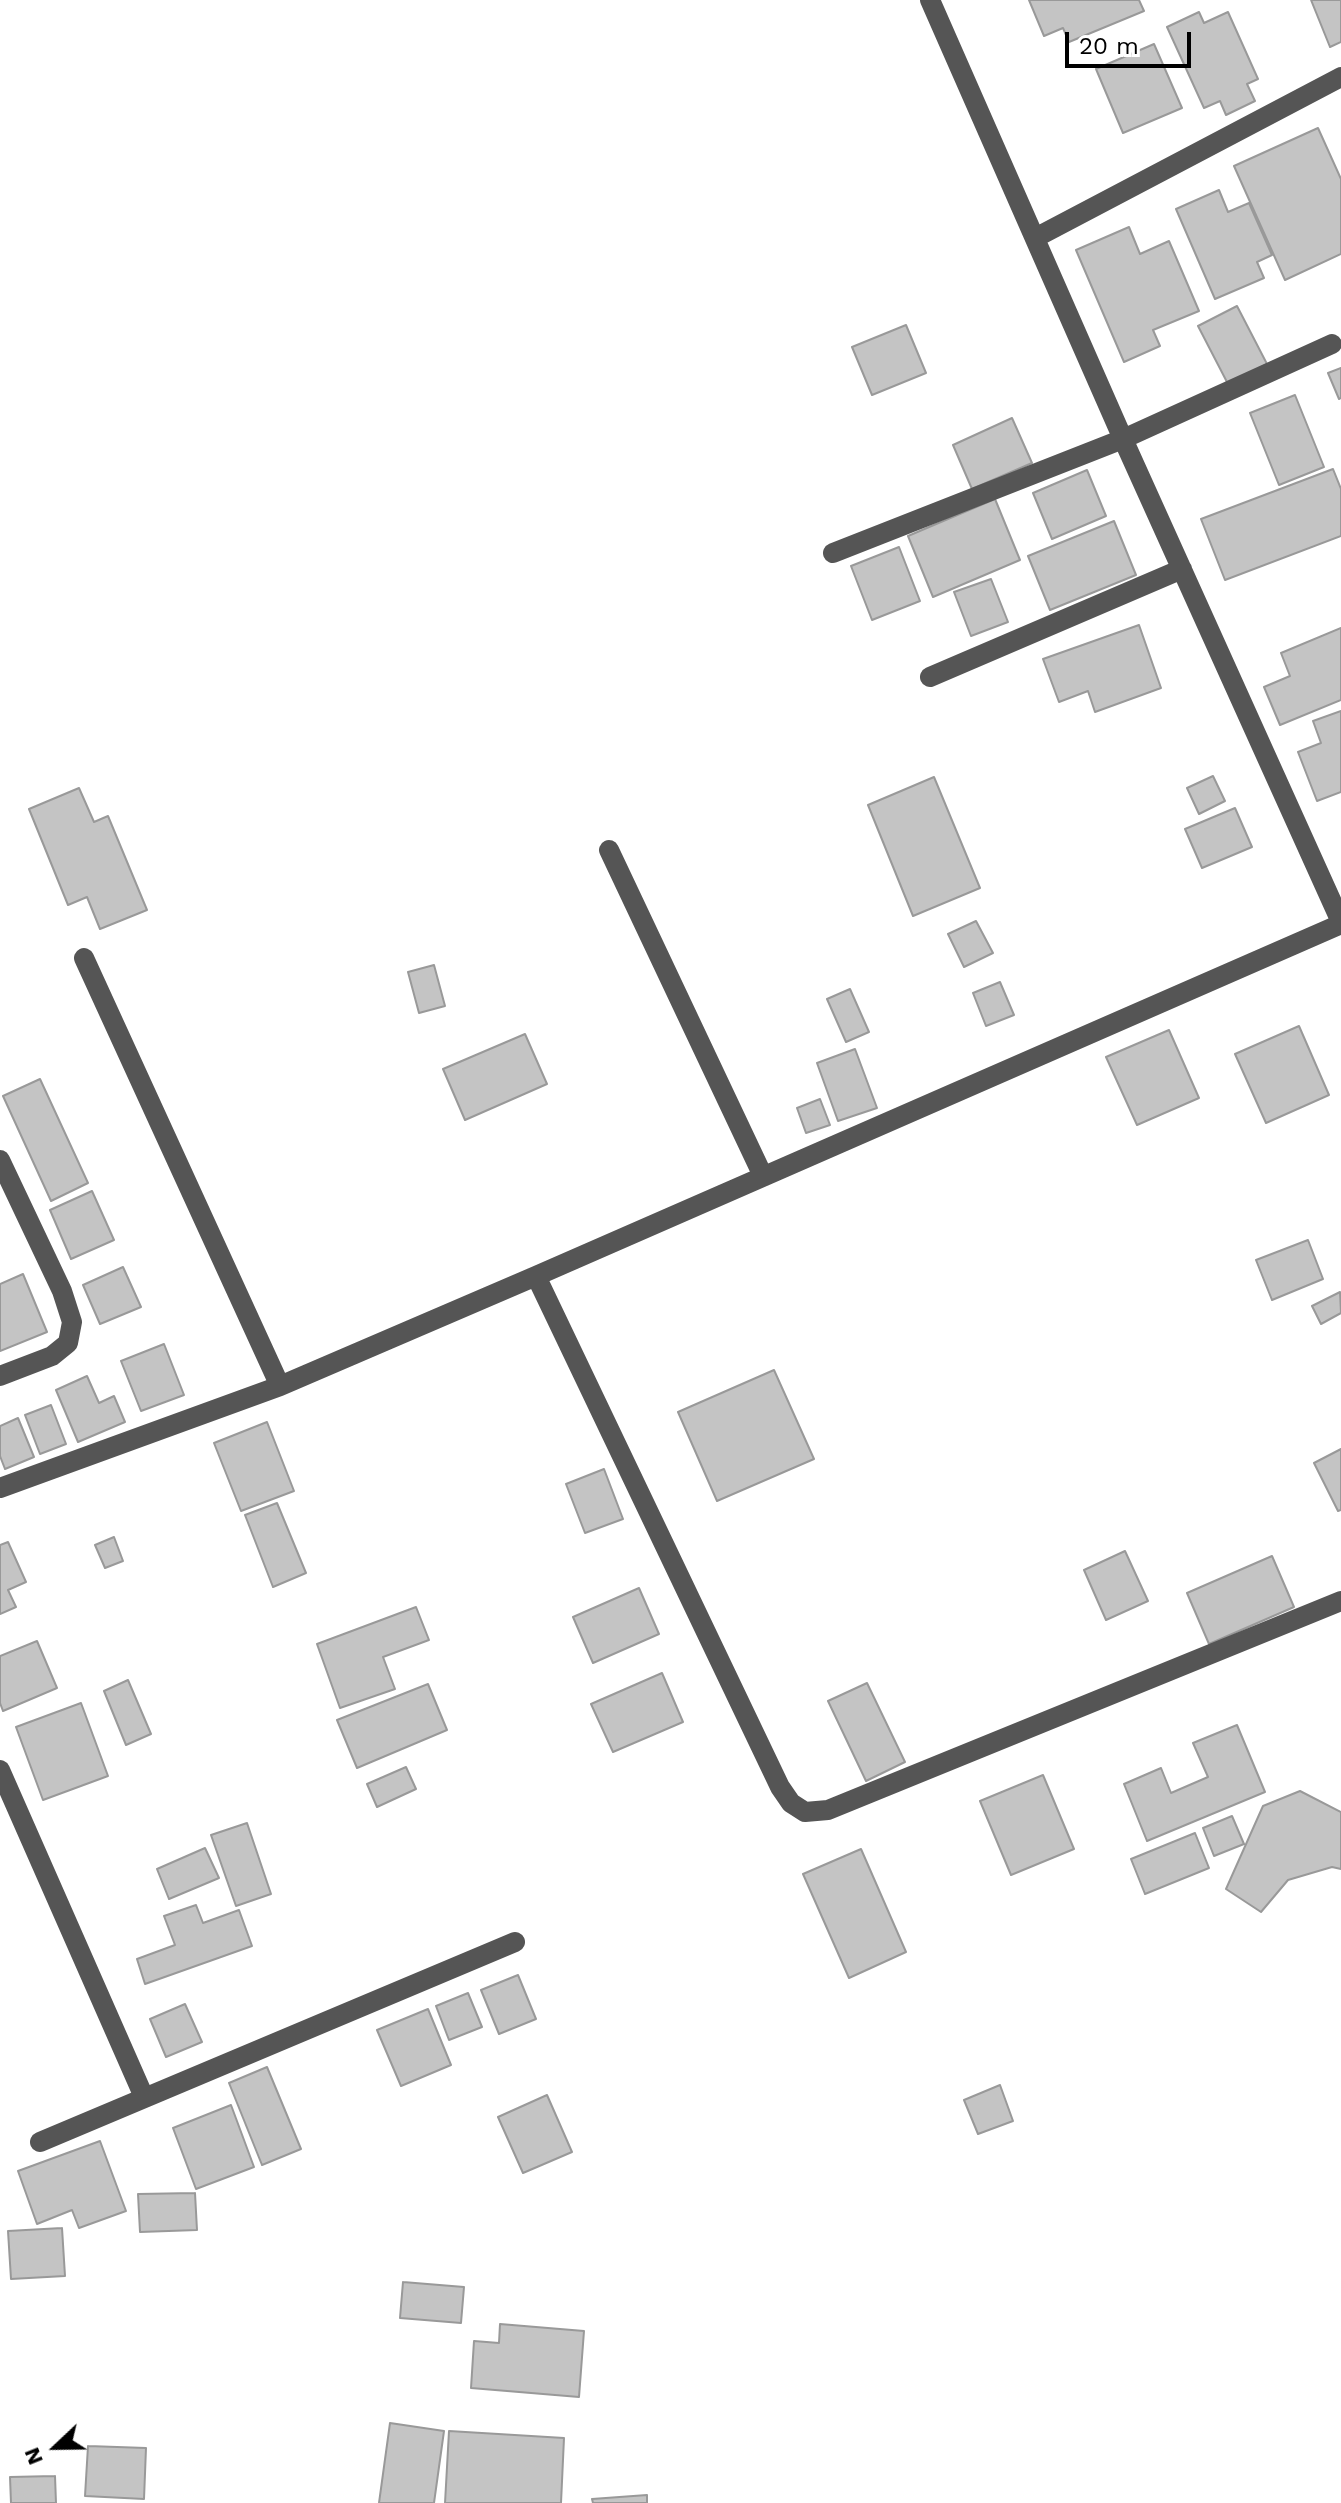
<!DOCTYPE html>
<style>
body{margin:0}
#map{position:relative;width:1341px;height:2503px;overflow:hidden;background:#fff;font-family:"Work Sans",sans-serif}
canvas{display:block}
.north{position:absolute;left:16px;top:2407px;width:80px;height:80px;-webkit-text-stroke:6px #fff;paint-order:stroke;rotate:248deg;font-size:22px;font-weight:700;line-height:32px;text-align:center;color:#000}
.north::after{content:'';display:block;margin:auto;width:28px;height:36px;background:#000;clip-path:polygon(50% 0,100% 100%,50% 72%,0 100%)}
.scale{position:absolute;left:1065px;top:32px;width:126px;height:36px;box-sizing:border-box;border:4px solid #000;border-top:0;padding-left:10px;font-size:24px;line-height:28px;white-space:nowrap;color:#000;-webkit-text-stroke:6px #fff;paint-order:stroke}
</style>
<div id="map">
<canvas width="1341" height="2503"></canvas>
<div class="north">N</div>
<div class="scale">20 m</div>
</div>
<script>
const g = document.querySelector('canvas').getContext('2d');
g.lineJoin = 'round';
function fill(path, color) {
  g.fillStyle = color;
  g.fill(path, 'evenodd');
}
function toPath(rows) {
  const path = new Path2D();
  for (const r of rows) {
    path.moveTo(r[0], r[1]);
    for (let i = 2; i < r.length; i += 2) path.lineTo(r[i], r[i + 1]);
  }
  return path;
}
function trace(path, color, width, dash) {
  g.strokeStyle = color;
  g.lineWidth = width;
  g.lineCap = dash ? 'butt' : 'round';
  g.setLineDash(dash || []);
  g.stroke(path);
}
const building = toPath([
 [1029,0,1139,0,1144,11,1069,42,1063,28,1044,36,1029,0],
 [1311,0,1341,0,1341,42,1330,47,1311,0],
 [1199,12,1204,23,1228,12,1258,79,1247,84,1255,101,1226,115,1220,101,1204,108,1167,27,1199,12],
 [1154,44,1182,108,1123,133,1096,69,1154,44],
 [1318,128,1341,179,1341,254,1285,280,1234,166,1318,128],
 [1219,190,1228,212,1249,203,1272,255,1257,262,1264,278,1215,299,1176,209,1219,190],
 [1129,227,1140,254,1169,241,1199,311,1153,330,1160,346,1124,362,1076,250,1129,227],
 [1237,306,1267,364,1228,384,1198,326,1237,306],
 [906,325,926,373,872,395,852,347,906,325],
 [1341,368,1341,398,1339,399,1328,373,1341,368],
 [1295,395,1324,467,1279,485,1250,413,1295,395],
 [1012,418,1032,463,972,489,953,445,1012,418],
 [1333,469,1341,489,1341,536,1225,580,1201,519,1333,469],
 [1087,470,1106,516,1052,539,1033,493,1087,470],
 [995,499,1020,560,933,597,908,536,995,499],
 [1114,521,1136,575,1050,610,1028,556,1114,521],
 [899,547,920,601,872,620,851,566,899,547],
 [991,579,1008,622,971,636,954,592,991,579],
 [1139,625,1161,688,1095,712,1088,691,1059,702,1043,659,1139,625],
 [1341,628,1341,700,1280,725,1264,687,1290,676,1281,653,1341,628],
 [1341,711,1341,792,1317,801,1298,752,1321,743,1313,721,1341,711],
 [1213,776,1225,801,1199,814,1187,788,1213,776],
 [934,777,980,888,913,916,868,805,934,777],
 [79,788,94,822,108,816,147,910,100,929,87,897,68,905,29,809,79,788],
 [1235,808,1252,847,1202,868,1185,829,1235,808],
 [976,921,993,953,964,967,948,934,976,921],
 [434,965,445,1006,419,1013,408,972,434,965],
 [1000,982,1014,1015,986,1026,973,993,1000,982],
 [850,989,869,1032,846,1042,827,999,850,989],
 [1299,1026,1329,1095,1266,1123,1235,1054,1299,1026],
 [1169,1030,1199,1098,1137,1125,1106,1057,1169,1030],
 [525,1034,547,1084,465,1120,443,1069,525,1034],
 [855,1049,877,1108,838,1121,817,1063,855,1049],
 [40,1079,88,1183,51,1201,3,1096,40,1079],
 [820,1099,830,1125,806,1133,797,1108,820,1099],
 [92,1191,114,1240,71,1259,50,1210,92,1191],
 [1308,1240,1323,1279,1272,1300,1256,1260,1308,1240],
 [123,1267,141,1307,100,1324,83,1285,123,1267],
 [23,1274,47,1332,0,1351,0,1284,23,1274],
 [1340,1292,1341,1313,1321,1324,1312,1306,1340,1292],
 [164,1344,184,1395,141,1411,121,1361,164,1344],
 [774,1370,814,1459,717,1501,678,1412,774,1370],
 [87,1376,99,1403,114,1396,125,1422,78,1442,56,1390,87,1376],
 [51,1405,66,1444,40,1454,25,1415,51,1405],
 [18,1418,34,1457,5,1469,0,1456,0,1426,18,1418],
 [267,1422,294,1491,241,1511,214,1443,267,1422],
 [1341,1449,1341,1510,1338,1511,1314,1463,1341,1449],
 [604,1469,623,1519,585,1533,566,1484,604,1469],
 [277,1503,306,1573,273,1587,245,1515,277,1503],
 [114,1537,123,1561,105,1568,95,1545,114,1537],
 [8,1542,26,1582,8,1590,16,1607,0,1614,0,1545,8,1542],
 [1125,1551,1148,1601,1106,1620,1084,1570,1125,1551],
 [1272,1556,1294,1607,1209,1644,1187,1593,1272,1556],
 [639,1588,659,1634,593,1663,573,1617,639,1588],
 [416,1607,429,1640,383,1657,395,1689,340,1708,317,1644,416,1607],
 [37,1641,57,1688,3,1711,0,1703,0,1656,37,1641],
 [662,1673,683,1722,613,1752,591,1704,662,1673],
 [128,1680,151,1734,126,1745,104,1691,128,1680],
 [867,1683,905,1762,866,1781,828,1701,867,1683],
 [428,1684,447,1730,357,1768,337,1720,428,1684],
 [81,1703,108,1776,43,1800,16,1727,81,1703],
 [1237,1725,1265,1792,1147,1841,1124,1784,1161,1768,1171,1793,1208,1777,1193,1743,1237,1725],
 [406,1767,416,1789,377,1807,367,1784,406,1767],
 [1043,1775,1074,1849,1011,1875,980,1801,1043,1775],
 [1300,1791,1341,1812,1341,1869,1332,1867,1288,1880,1261,1912,1226,1889,1263,1806,1300,1791],
 [1232,1816,1244,1844,1214,1856,1203,1828,1232,1816],
 [247,1823,271,1894,236,1906,211,1835,247,1823],
 [1195,1833,1209,1868,1145,1894,1131,1859,1195,1833],
 [205,1848,219,1878,169,1899,157,1869,205,1848],
 [861,1849,906,1952,849,1978,803,1874,861,1849],
 [196,1905,203,1923,239,1910,252,1946,145,1984,137,1959,175,1945,164,1916,196,1905],
 [518,1975,536,2019,499,2034,481,1990,518,1975],
 [468,1993,482,2027,449,2040,436,2006,468,1993],
 [185,2004,202,2042,166,2057,150,2019,185,2004],
 [428,2009,451,2065,401,2086,377,2030,428,2009],
 [267,2067,301,2149,262,2165,229,2083,267,2067],
 [1000,2085,1013,2121,978,2134,964,2100,1000,2085],
 [547,2095,572,2152,523,2173,498,2117,547,2095],
 [231,2105,254,2167,196,2189,173,2128,231,2105],
 [100,2141,126,2211,79,2228,72,2210,37,2224,18,2171,100,2141],
 [195,2193,197,2230,140,2232,138,2194,195,2193],
 [62,2228,65,2276,11,2279,8,2231,62,2228],
 [403,2282,464,2287,461,2323,400,2318,403,2282],
 [500,2324,584,2331,579,2397,471,2388,474,2341,499,2343,500,2324],
 [390,2423,444,2431,434,2503,379,2503,390,2423],
 [449,2431,564,2438,561,2503,445,2503,449,2431],
 [88,2446,146,2448,144,2499,85,2496,88,2446],
 [55,2476,56,2503,11,2503,10,2477,55,2476],
 [647,2495,647,2503,593,2503,592,2499,647,2495]
]);
const minor = toPath([
 [930,0,1123,439,1341,922],
 [1035,238,1341,77],
 [833,553,1123,439,1332,344],
 [930,677,1182,569],
 [609,850,763,1176],
 [84,958,280,1386],
 [0,1160,62,1291,72,1322,68,1343,52,1356,0,1376],
 [536,1276,780,1787,791,1803,805,1812,828,1810,1341,1601],
 [0,1488,280,1386,536,1276,1341,924],
 [0,1770,144,2097],
 [40,2142,515,1942]
]);
fill(building, '#c4c4c4');
trace(building, '#999', 2);
trace(minor, '#555', 20);
</script>
